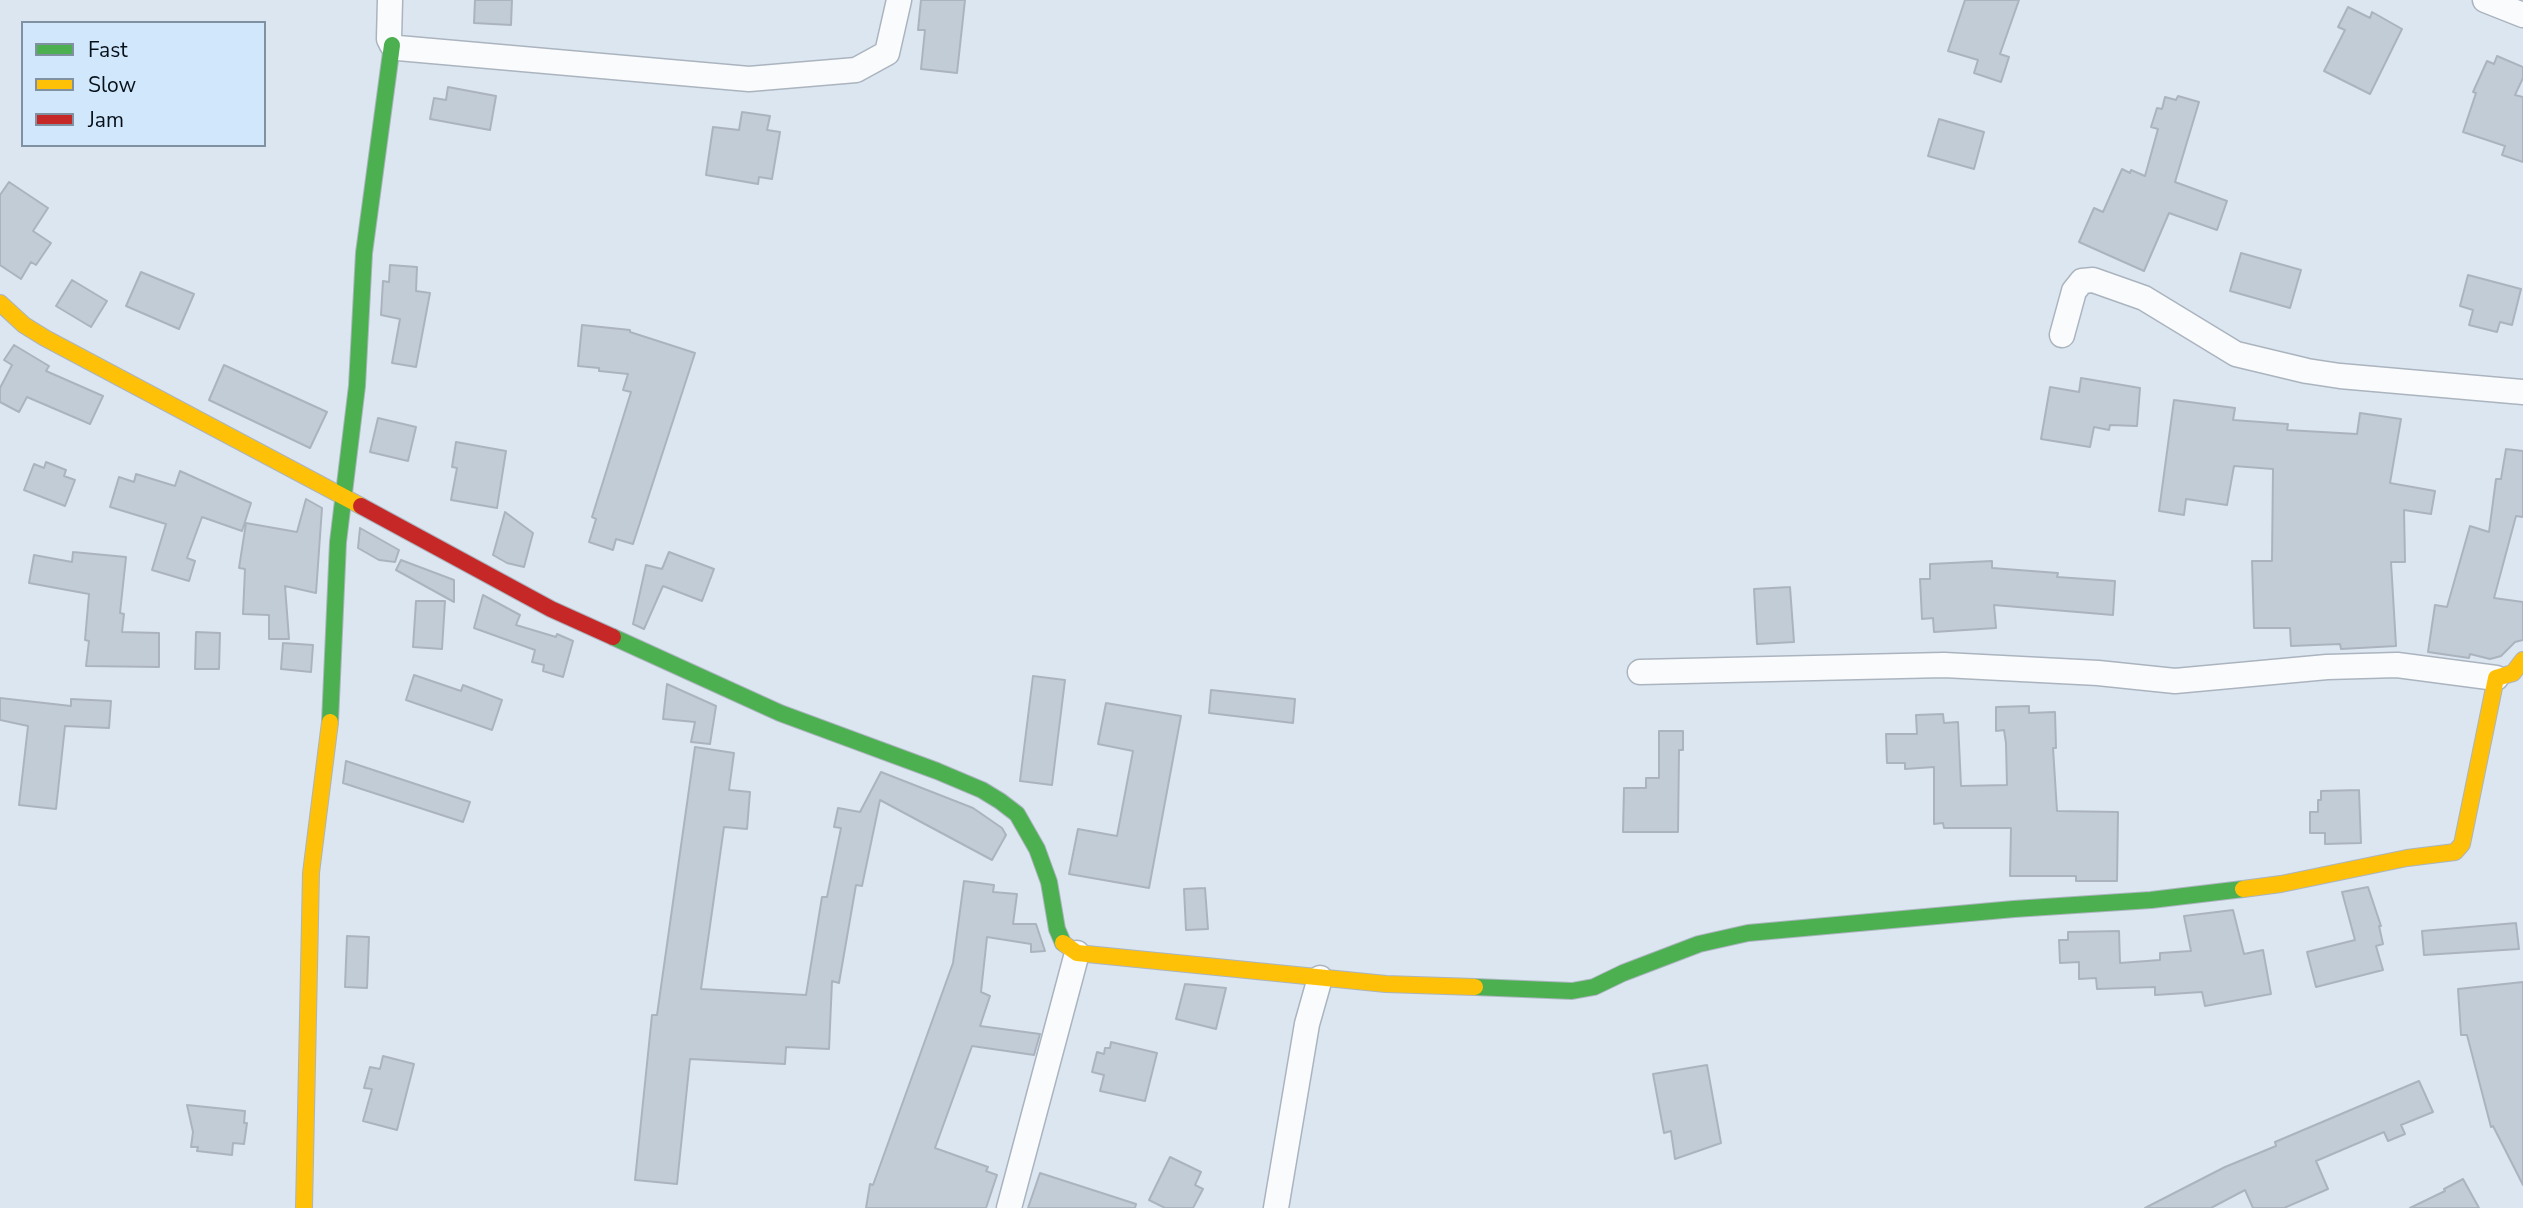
<!DOCTYPE html>
<style>
body{margin:0}
#map{position:relative;width:2523px;height:1208px;overflow:hidden;background:#dbe6f1;font-family:"Nunito Sans",sans-serif}
canvas{display:block}
.legend{position:absolute;left:21px;top:21px;width:245px;height:126px;box-sizing:border-box;background:#d1e7fb;border:2px solid #8091a1;margin:0;padding:9px 12px;list-style:none;font-size:21px;color:#071019}
.legend li{display:flex;align-items:center;gap:14px;height:35px}
.legend b{width:35px;border:2px solid #8091a1}
</style>
<div id="map">
<canvas width="2523" height="1208"></canvas>
<ul class="legend">
<li><b style="height:9px;background:#4caf50"></b>Fast</li>
<li><b style="height:9px;background:#ffc107"></b>Slow</li>
<li><b style="height:9px;background:#c62828"></b>Jam</li>
</ul>
</div>
<script>
const g = document.querySelector('canvas').getContext('2d');
g.lineJoin = 'round';
function fill(path, color) {
  g.fillStyle = color;
  g.fill(path, 'evenodd');
}
function toPath(rows) {
  const path = new Path2D();
  for (const r of rows) {
    path.moveTo(r[0], r[1]);
    for (let i = 2; i < r.length; i += 2) path.lineTo(r[i], r[i + 1]);
  }
  return path;
}
function trace(path, color, width, dash) {
  g.strokeStyle = color;
  g.lineWidth = width;
  g.lineCap = dash ? 'butt' : 'round';
  g.setLineDash(dash || []);
  g.stroke(path);
}
const building = toPath([
 [475,0,512,0,511,25,474,23,475,0],
 [921,0,965,0,957,73,921,69,925,30,918,30,921,0],
 [1965,0,2019,0,2000,54,2009,57,2001,82,1974,73,1978,60,1948,51,1965,0],
 [2348,7,2370,18,2372,12,2402,29,2370,94,2324,71,2345,30,2338,27,2348,7],
 [2497,56,2523,67,2523,78,2515,95,2523,97,2523,162,2502,155,2505,146,2463,132,2476,93,2473,92,2487,61,2494,64,2497,56],
 [448,87,496,96,490,130,430,119,434,98,446,100,448,87],
 [2178,96,2199,102,2175,182,2227,201,2217,230,2169,213,2144,271,2079,242,2094,208,2103,212,2122,169,2130,173,2131,170,2145,176,2158,129,2151,127,2157,108,2162,109,2165,97,2176,100,2178,96],
 [742,112,770,116,767,130,780,132,772,179,759,177,758,184,706,175,713,127,739,130,742,112],
 [1939,119,1984,132,1974,169,1928,156,1939,119],
 [9,182,48,208,33,231,51,243,36,265,31,262,21,279,0,265,0,195,9,182],
 [2241,253,2301,270,2290,308,2230,291,2241,253],
 [390,265,417,267,416,291,430,293,416,367,392,363,400,319,381,315,383,281,389,282,390,265],
 [141,272,194,294,179,329,126,306,141,272],
 [2468,275,2521,289,2512,325,2500,322,2497,332,2469,325,2473,310,2460,306,2468,275],
 [72,280,107,301,91,327,56,306,72,280],
 [582,325,630,330,630,332,695,353,633,544,616,539,613,550,589,542,596,519,592,517,631,392,623,390,628,374,599,371,599,368,578,366,582,325],
 [14,345,49,366,46,371,103,396,90,424,27,397,19,412,0,402,0,388,12,365,4,360,14,345],
 [224,365,327,412,310,448,209,400,224,365],
 [2081,378,2140,388,2137,426,2110,425,2109,430,2094,427,2090,447,2041,439,2050,387,2079,392,2081,378],
 [2174,400,2235,408,2233,420,2288,424,2287,430,2357,434,2360,413,2401,419,2390,483,2435,491,2431,514,2404,510,2405,562,2391,562,2396,646,2341,649,2340,644,2291,646,2290,628,2254,628,2252,561,2272,561,2273,469,2234,466,2227,505,2186,499,2184,515,2159,511,2174,400],
 [378,418,416,427,408,461,370,452,378,418],
 [456,442,506,451,497,508,451,500,457,468,452,467,456,442],
 [2506,449,2523,451,2523,517,2516,516,2494,598,2523,602,2523,640,2515,642,2501,656,2490,659,2470,654,2469,658,2428,652,2435,605,2447,607,2470,526,2489,532,2496,479,2501,479,2506,449],
 [46,462,66,470,64,476,75,480,65,506,24,490,34,464,44,468,46,462],
 [180,471,251,503,242,531,202,517,187,558,195,561,189,581,152,570,166,524,110,507,119,477,134,482,136,474,175,486,180,471],
 [306,499,322,508,316,593,285,586,289,639,269,639,269,615,243,614,245,569,239,568,246,523,297,532,306,499],
 [505,512,533,533,524,567,507,563,493,555,505,512],
 [360,528,399,550,395,562,379,560,358,548,360,528],
 [73,552,126,557,120,613,124,614,122,632,159,633,159,667,86,666,89,641,85,640,89,594,29,583,34,555,72,562,73,552],
 [669,552,714,569,702,601,663,586,644,629,633,624,646,565,662,569,669,552],
 [401,560,454,580,454,602,396,570,401,560],
 [1992,561,1992,568,2058,573,2057,577,2115,581,2113,615,1994,605,1996,628,1934,632,1933,618,1922,619,1920,579,1930,579,1930,564,1992,561],
 [1790,587,1794,642,1757,644,1754,589,1790,587],
 [483,595,520,615,516,625,556,637,557,634,573,641,563,677,543,671,544,665,532,662,535,650,474,628,483,595],
 [416,601,445,601,442,649,413,647,416,601],
 [196,632,220,633,219,669,195,669,196,632],
 [283,643,313,645,311,672,281,669,283,643],
 [414,675,461,691,463,685,502,700,492,730,406,700,414,675],
 [1033,676,1065,680,1052,785,1020,781,1033,676],
 [667,684,716,706,710,744,691,742,695,722,663,719,667,684],
 [1211,690,1295,699,1293,723,1209,713,1211,690],
 [0,698,71,706,71,699,111,701,109,728,65,726,56,809,19,805,28,726,0,720,0,698],
 [1106,703,1181,716,1149,888,1069,874,1078,829,1117,836,1133,751,1098,744,1106,703],
 [2029,706,2029,713,2055,712,2056,748,2053,748,2057,811,2118,812,2117,881,2076,881,2076,876,2010,876,2011,828,1944,828,1943,823,1934,824,1934,767,1905,769,1905,763,1887,763,1886,734,1917,734,1916,715,1943,714,1944,723,1958,722,1961,786,2007,785,2006,743,2004,730,1996,731,1996,707,2029,706],
 [1659,731,1683,731,1683,750,1679,750,1678,832,1623,832,1624,788,1646,788,1646,778,1659,778,1659,731],
 [695,747,734,753,729,790,750,792,747,829,724,827,701,989,806,995,822,897,827,897,841,828,834,827,838,808,860,812,881,772,973,808,1002,828,1006,835,992,860,880,800,862,886,856,885,839,983,832,981,829,1049,786,1047,785,1064,690,1059,677,1184,635,1180,652,1015,657,1015,695,747],
 [346,761,470,802,463,822,343,783,346,761],
 [2359,790,2361,843,2325,844,2325,833,2310,833,2310,812,2318,812,2318,800,2321,800,2321,791,2359,790],
 [964,881,994,885,993,892,1017,894,1013,924,1036,924,1045,951,1031,952,1031,944,987,937,981,992,990,996,980,1026,1040,1034,1034,1055,972,1046,935,1148,988,1167,986,1171,997,1175,986,1208,866,1208,870,1184,873,1185,953,963,964,881],
 [2368,887,2381,926,2379,926,2383,944,2376,946,2383,970,2316,987,2307,952,2355,940,2342,892,2368,887],
 [1205,888,1208,929,1186,930,1184,889,1205,888],
 [2233,910,2244,954,2263,950,2271,994,2205,1006,2202,992,2155,995,2155,987,2097,989,2096,978,2079,979,2079,962,2060,963,2059,940,2068,940,2068,932,2119,931,2120,963,2160,960,2160,953,2191,951,2184,916,2233,910],
 [2516,923,2519,949,2424,955,2422,931,2516,923],
 [347,936,369,937,367,988,345,987,347,936],
 [2523,982,2523,1185,2493,1126,2491,1127,2467,1035,2461,1035,2458,989,2523,982],
 [1185,984,1226,988,1216,1029,1176,1019,1185,984],
 [1111,1042,1157,1053,1145,1101,1100,1091,1104,1075,1092,1072,1097,1052,1104,1054,1105,1048,1110,1048,1111,1042],
 [383,1056,414,1064,397,1130,363,1121,372,1089,364,1088,370,1067,380,1069,383,1056],
 [1707,1065,1721,1143,1675,1159,1671,1131,1664,1133,1653,1074,1707,1065],
 [2419,1081,2433,1112,2401,1125,2405,1134,2388,1141,2384,1132,2316,1161,2328,1189,2284,1208,2253,1208,2245,1190,2211,1208,2145,1208,2225,1167,2276,1146,2275,1142,2419,1081],
 [187,1105,245,1111,244,1123,247,1123,244,1144,233,1143,232,1155,197,1151,198,1147,191,1147,193,1132,187,1105],
 [1170,1157,1201,1172,1195,1185,1203,1189,1193,1208,1165,1208,1149,1200,1170,1157],
 [1040,1173,1136,1204,1135,1208,1028,1208,1040,1173],
 [2463,1179,2479,1208,2410,1208,2445,1191,2444,1189,2463,1179]
]);
const street = toPath([
 [390,0,389,39,392,45,398,48,749,79,856,70,887,53,899,0],
 [2485,0,2523,15],
 [2062,335,2074,291,2082,281,2093,280,2144,298,2236,354,2307,371,2340,376,2523,392],
 [1640,672,1944,665,2098,673,2175,681,2327,667,2397,665,2496,678],
 [1009,1208,1077,953],
 [1276,1208,1307,1024,1320,978]
]);
const fast = toPath([
 [613,637,780,713,937,771,982,790,1000,801,1017,814,1037,849,1049,882,1057,929,1063,943],
 [330,722,338,542,357,386,364,253,392,45],
 [1475,987,1572,991,1594,987,1623,973,1699,944,1748,933,2014,909,2151,900,2243,889]
]);
const slow = toPath([
 [0,303,24,325,45,338,361,506],
 [2243,889,2281,884,2407,858,2455,852,2462,844,2496,678,2513,673,2523,660],
 [1063,943,1077,953,1386,984,1475,987],
 [304,1208,311,873,330,722]
]);
const jam = toPath([
 [361,506,551,609,613,637]
]);
fill(building, '#c2ccd6');
trace(building, '#abb4be', 2);
trace(street, '#abb4be', 27);
trace(fast, '#abb4be', 18);
trace(slow, '#abb4be', 18);
trace(jam, '#abb4be', 18);
trace(street, '#fafbfd', 24);
trace(fast, '#4caf50', 16);
trace(slow, '#ffc107', 16);
trace(jam, '#c62828', 16);
</script>
